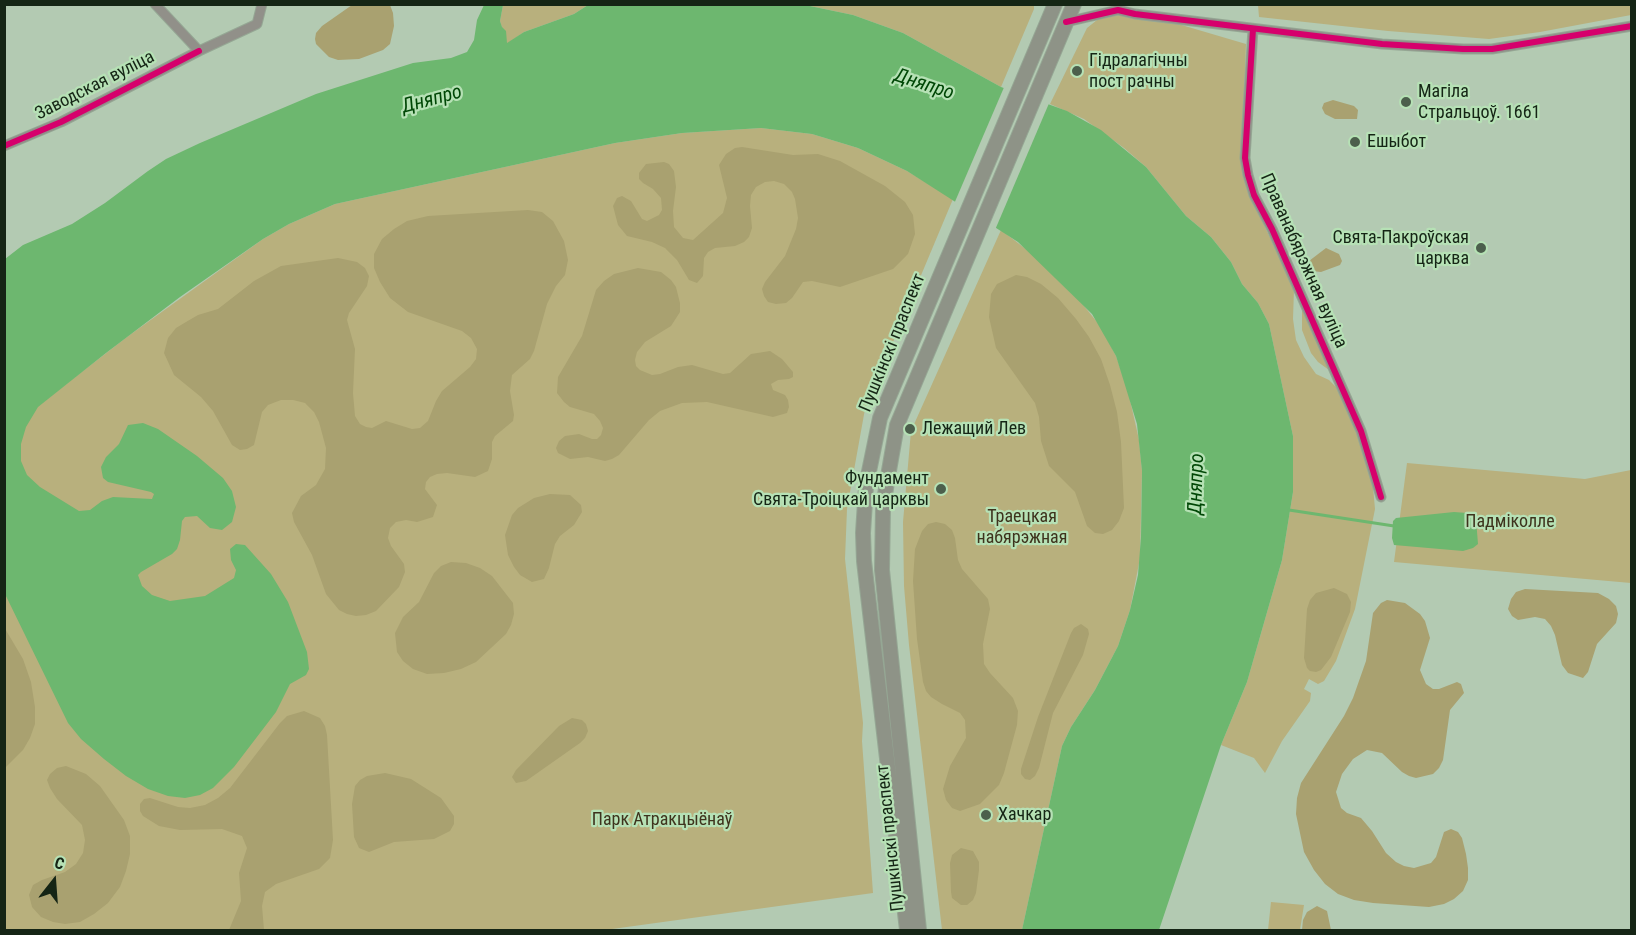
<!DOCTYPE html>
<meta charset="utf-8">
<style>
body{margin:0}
#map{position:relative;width:1636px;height:935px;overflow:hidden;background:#b3cab2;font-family:"Roboto Condensed",sans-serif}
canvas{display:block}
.frame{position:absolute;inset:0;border:6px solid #152515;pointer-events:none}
.north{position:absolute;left:24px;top:851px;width:60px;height:60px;-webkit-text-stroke:4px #b6e1b5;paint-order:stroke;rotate:17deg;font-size:16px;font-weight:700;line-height:24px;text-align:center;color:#152515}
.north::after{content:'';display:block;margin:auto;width:21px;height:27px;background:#152515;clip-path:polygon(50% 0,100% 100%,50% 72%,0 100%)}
</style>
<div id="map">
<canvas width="1636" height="935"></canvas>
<div class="frame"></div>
<div class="north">С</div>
</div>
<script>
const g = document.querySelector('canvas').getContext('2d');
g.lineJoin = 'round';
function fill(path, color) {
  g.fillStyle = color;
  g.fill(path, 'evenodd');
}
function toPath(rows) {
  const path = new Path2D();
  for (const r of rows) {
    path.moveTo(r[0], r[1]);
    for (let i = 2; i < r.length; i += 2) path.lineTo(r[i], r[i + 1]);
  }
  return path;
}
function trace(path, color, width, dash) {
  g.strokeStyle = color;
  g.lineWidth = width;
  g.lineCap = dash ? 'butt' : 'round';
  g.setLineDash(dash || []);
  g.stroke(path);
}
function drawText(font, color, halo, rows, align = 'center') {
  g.font = font + ' "Roboto Condensed",sans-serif';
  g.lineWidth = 4.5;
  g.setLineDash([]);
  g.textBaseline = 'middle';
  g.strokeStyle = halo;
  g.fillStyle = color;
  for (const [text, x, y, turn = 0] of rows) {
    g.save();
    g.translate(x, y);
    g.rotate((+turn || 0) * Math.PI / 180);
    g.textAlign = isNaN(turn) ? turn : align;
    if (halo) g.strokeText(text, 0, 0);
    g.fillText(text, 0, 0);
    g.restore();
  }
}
const green = toPath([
 [1034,4,1034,9,1001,87,903,33,853,15,805,5],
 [1631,4,1631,15,1540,32,1489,39,1388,31,1259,17,1258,5],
 [503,5,588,5,574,14,524,32,507,44,500,21],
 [1119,13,1168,21,1246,44,1242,153,1251,197,1294,289,1293,319,1296,340,1304,357,1316,374,1329,380,1338,389,1365,451,1373,487,1375,509,1355,609,1336,661,1324,681,1318,684,1309,679,1304,689,1311,693,1310,701,1282,741,1265,773,1254,758,1221,745,1247,682,1282,560,1293,492,1293,436,1269,324,1258,303,1242,284,1231,262,1211,237,1186,216,1146,167,1124,148,1084,119,1050,104,1087,28,1102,16],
 [761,128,812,134,858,148,907,171,953,199,865,409,847,509,845,559,863,723,862,741,873,893,605,930,5,930,4,432,127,337,263,239,289,224,335,204,615,143,682,133],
 [1001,230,1031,253,1080,301,1101,327,1116,356,1128,391,1139,440,1142,471,1140,558,1130,610,1118,646,1095,690,1071,727,1062,746,1022,930,942,930,909,645,904,586,903,522,911,431],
 [1302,311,1304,311,1331,368,1329,370,1318,362,1311,353,1302,330],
 [1407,463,1585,479,1631,470,1631,583,1394,562],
 [1271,902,1304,905,1300,930,1268,930]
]);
const forest = toPath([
 [352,5,390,5,393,13,394,26,390,44,383,50,359,59,338,60,329,57,316,44,315,39,316,33,322,26],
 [1333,100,1354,106,1358,110,1357,119,1335,119,1325,114,1322,108,1324,103],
 [742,147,793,155,818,154,840,161,885,186,905,202,913,215,915,234,908,254,893,269,840,287,812,281,803,282,792,298,786,303,776,304,768,302,764,296,762,289,765,282,785,256,796,229,798,218,795,199,792,192,784,184,774,181,765,182,756,187,751,195,750,206,752,228,749,237,744,242,735,246,715,248,708,252,704,258,703,276,697,283,689,280,677,260,665,248,652,242,627,236,618,225,613,206,617,198,622,196,631,201,642,219,647,221,659,215,662,210,661,198,653,189,643,183,639,179,639,173,646,164,664,162,669,164,674,171,676,187,673,211,674,227,683,238,693,240,723,213,727,198,719,165,726,154,735,148],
 [528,210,542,212,553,221,564,241,568,260,565,275,556,286,547,304,534,351,530,359,512,375,510,391,514,415,513,421,495,436,492,442,492,459,488,471,475,477,447,473,437,474,430,477,426,482,425,489,437,505,433,517,417,522,406,520,396,522,390,528,388,538,391,546,404,564,405,572,399,587,376,611,366,615,356,616,347,614,339,610,326,594,312,555,294,522,292,513,301,496,316,485,325,469,326,448,319,422,314,412,305,403,293,400,281,400,268,405,262,412,254,445,247,449,240,450,232,445,213,411,201,397,174,375,164,353,168,338,176,328,186,322,198,315,218,309,254,281,281,266,338,258,357,262,365,268,369,276,367,286,349,313,347,320,355,349,353,393,355,416,360,424,366,427,372,428,386,421,412,429,420,428,428,421,436,401,442,391,470,367,476,359,477,349,471,338,462,331,408,312,390,298,380,282,374,268,374,254,382,239,394,229,407,221,428,216],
 [1326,248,1339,254,1342,261,1340,265,1321,272,1312,271,1308,268,1309,261],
 [638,268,661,272,671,280,676,287,680,303,680,312,671,326,645,342,637,352,635,360,636,366,640,370,652,375,660,374,678,367,692,365,723,374,730,373,751,354,770,351,782,359,793,372,793,377,789,379,778,380,771,384,773,390,785,395,788,400,789,407,787,413,773,417,707,402,682,403,660,411,649,420,619,455,612,459,605,461,588,457,570,459,558,453,556,448,559,441,565,436,579,434,592,439,597,439,601,435,603,428,600,421,594,414,570,407,564,402,557,393,558,377,582,336,596,290,604,281,614,274],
 [1016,275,1027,277,1041,284,1058,298,1076,319,1089,337,1101,359,1110,385,1117,412,1121,442,1124,508,1119,521,1112,530,1103,534,1095,533,1087,526,1075,492,1049,466,1041,441,1039,417,1035,403,996,348,989,317,991,294,997,284],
 [550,494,570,495,581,505,582,512,574,525,560,536,555,544,549,568,544,579,532,582,520,575,514,567,508,555,505,535,512,515,518,508,534,498],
 [936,522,945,524,952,530,955,538,958,560,962,569,988,599,990,609,983,644,984,664,990,673,1013,698,1018,711,1017,725,1004,773,999,785,980,804,960,811,952,808,946,800,943,789,950,766,966,738,965,720,960,713,942,704,931,697,926,691,923,682,917,639,913,581,915,549,922,531,928,524],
 [451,562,466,563,480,568,492,576,513,603,514,614,511,625,506,634,476,662,461,669,444,673,427,674,413,669,403,661,397,652,395,633,403,617,419,602,434,573,441,566],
 [1334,588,1347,594,1351,602,1350,612,1331,657,1321,670,1316,672,1310,671,1307,668,1304,658,1307,609,1310,600,1316,593],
 [1525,589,1598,593,1609,599,1616,606,1618,614,1616,623,1597,644,1588,672,1583,678,1568,673,1562,665,1555,635,1551,626,1545,619,1535,617,1518,620,1512,616,1508,609,1511,599,1516,592],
 [1387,600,1405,603,1420,614,1425,621,1430,638,1420,670,1426,684,1433,689,1439,689,1457,682,1461,684,1464,693,1450,710,1443,760,1439,768,1433,774,1416,778,1409,776,1402,772,1382,753,1367,750,1353,759,1342,774,1336,792,1341,808,1347,813,1361,818,1372,831,1386,853,1396,862,1404,866,1414,868,1431,863,1436,857,1444,832,1451,829,1458,832,1462,838,1466,854,1468,868,1468,880,1463,891,1454,899,1444,904,1429,907,1373,903,1354,900,1338,894,1325,884,1314,870,1304,852,1296,814,1297,798,1301,783,1344,716,1353,698,1366,661,1373,613,1381,603],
 [1081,624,1088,629,1089,634,1083,655,1053,713,1039,768,1035,776,1030,780,1025,779,1021,774,1021,769,1038,717,1071,633,1074,628],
 [4,627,23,659,31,682,35,707,35,724,30,738,23,750,5,768],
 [304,711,320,718,325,726,327,735,333,840,330,858,319,869,276,884,265,892,262,906,264,930,229,930,241,901,239,873,247,848,242,836,222,829,180,830,159,826,143,816,140,811,140,804,144,799,150,798,178,807,190,808,205,805,218,798,230,788,280,723,287,716],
 [572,718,582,720,586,724,588,731,585,738,580,743,526,781,516,783,512,777,516,770,559,726],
 [66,766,86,774,100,786,124,820,130,836,130,854,126,871,120,887,108,903,94,914,80,922,65,924,53,922,41,917,32,907,29,895,33,885,42,880,65,872,76,864,83,853,85,840,82,825,57,799,50,788,47,780,50,774,57,768],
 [385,773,411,779,441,798,454,816,454,824,450,831,434,839,394,842,369,852,359,848,354,837,352,804,355,786,360,780,367,776],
 [961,848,973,851,979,862,979,870,976,893,973,900,967,905,961,905,952,898,951,892,950,863,952,855],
 [1317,906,1327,911,1331,930,1302,930,1303,920,1307,912]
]);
const water = toPath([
 [484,5,503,5,500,21,502,27,506,31,507,43,524,32,574,14,588,5,805,5,853,15,903,33,1001,87,1067,111,1101,130,1146,167,1186,216,1211,237,1231,262,1242,284,1258,303,1269,324,1293,436,1293,492,1282,560,1247,682,1221,745,1159,930,1022,930,1062,746,1071,727,1095,690,1118,646,1130,610,1138,575,1141,537,1142,471,1137,424,1116,356,1092,314,1018,242,907,171,858,148,812,134,761,128,682,133,615,143,335,204,289,224,263,239,180,297,106,353,38,407,26,427,21,444,21,461,27,475,40,487,79,511,90,510,102,501,113,497,152,499,154,494,151,492,108,482,103,478,101,467,106,457,119,444,128,425,143,423,158,429,197,456,223,478,232,491,236,507,232,522,222,530,210,528,197,516,185,517,182,521,180,540,177,549,172,554,141,572,138,575,142,586,152,595,170,601,205,596,234,578,236,570,231,560,230,549,236,544,245,545,271,574,288,602,307,652,309,669,306,675,290,684,276,712,234,767,213,788,200,795,185,798,168,796,148,789,126,776,104,759,81,739,68,723,5,594,5,259,23,245,72,224,105,203,148,171,166,159,200,143,316,94,413,63,451,58,467,52,474,40,477,20],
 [1454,512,1467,513,1476,519,1478,544,1473,548,1463,551,1394,545,1392,538,1393,521,1396,518]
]);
const pier = toPath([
 [1005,85,1050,101,995,230,954,204]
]);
const stream = toPath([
 [1289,510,1394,526]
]);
const minor = toPath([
 [155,4,199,51,257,24,262,4],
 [1066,22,1118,10,1135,14,1382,44,1463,49,1492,49,1632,26],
 [1253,29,1245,158,1248,175,1254,195,1272,229,1361,431,1381,497],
 [4,146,61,122,199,51]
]);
const primary = toPath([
 [907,930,864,561,863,533,866,486,880,418,1055,4],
 [919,930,882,570,883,508,887,482,897,425,1074,4]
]);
const cycleway = toPath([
 [1066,22,1118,10,1135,14,1382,44,1463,49,1492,49,1632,26],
 [1253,29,1245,158,1248,175,1254,195,1272,229,1361,431,1381,497],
 [4,146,61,122,199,51]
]);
const markers = [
 [1077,71,6,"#4c5f4c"],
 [1406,102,6,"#4c5f4c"],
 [1355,142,6,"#4c5f4c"],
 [1481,248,6,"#4c5f4c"],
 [910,429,6,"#4c5f4c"],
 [941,489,6,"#4c5f4c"],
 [986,815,6,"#4c5f4c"]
];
const poiNames = [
 ["Гідралагічны",1089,61],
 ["пост рачны",1089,82],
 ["Магіла",1418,92],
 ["Стральцоў. 1661",1418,113],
 ["Ешыбот",1367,142],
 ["Свята-Пакроўская",1469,238,"right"],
 ["царква",1469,259,"right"],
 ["Лежащий Лев",922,429],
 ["Фундамент",929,479,"right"],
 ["Свята-Троіцкай царквы",929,500,"right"],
 ["Хачкар",998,815]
];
const streetNames = [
 ["Заводская вуліца",95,86,-27],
 ["Праванабярэжная вуліца",1303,261,66],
 ["Пушкінскі праспект",893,343,-68],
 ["Пушкінскі праспект",891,838,-96]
];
const parkNames = [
 ["Траецкая",1022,517],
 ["набярэжная",1022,538],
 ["Падміколле",1510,522],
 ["Парк Атракцыёнаў",662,820]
];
const waterNames = [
 ["Дняпро",924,85,18],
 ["Дняпро",432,100,-15],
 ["Дняпро",1197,484,-88]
];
fill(green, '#b8b07d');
fill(forest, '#a9a170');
fill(water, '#6db76f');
fill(pier, '#b3cab2');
trace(stream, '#6db76f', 3);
trace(minor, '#95a794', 11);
trace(primary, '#95a794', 16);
trace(minor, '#919089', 9);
trace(primary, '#8e9387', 14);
trace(cycleway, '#d6006c', 6);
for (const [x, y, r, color] of markers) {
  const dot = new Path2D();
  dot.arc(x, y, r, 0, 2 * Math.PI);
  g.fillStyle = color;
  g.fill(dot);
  trace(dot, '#b6e1b5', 2);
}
drawText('18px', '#152515', '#b6e1b5', poiNames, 'left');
drawText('18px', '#152515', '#b6e1b5', streetNames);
drawText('18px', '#3e331d', '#b6e1b5', parkNames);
drawText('italic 20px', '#004706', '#b6e1b5', waterNames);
</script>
